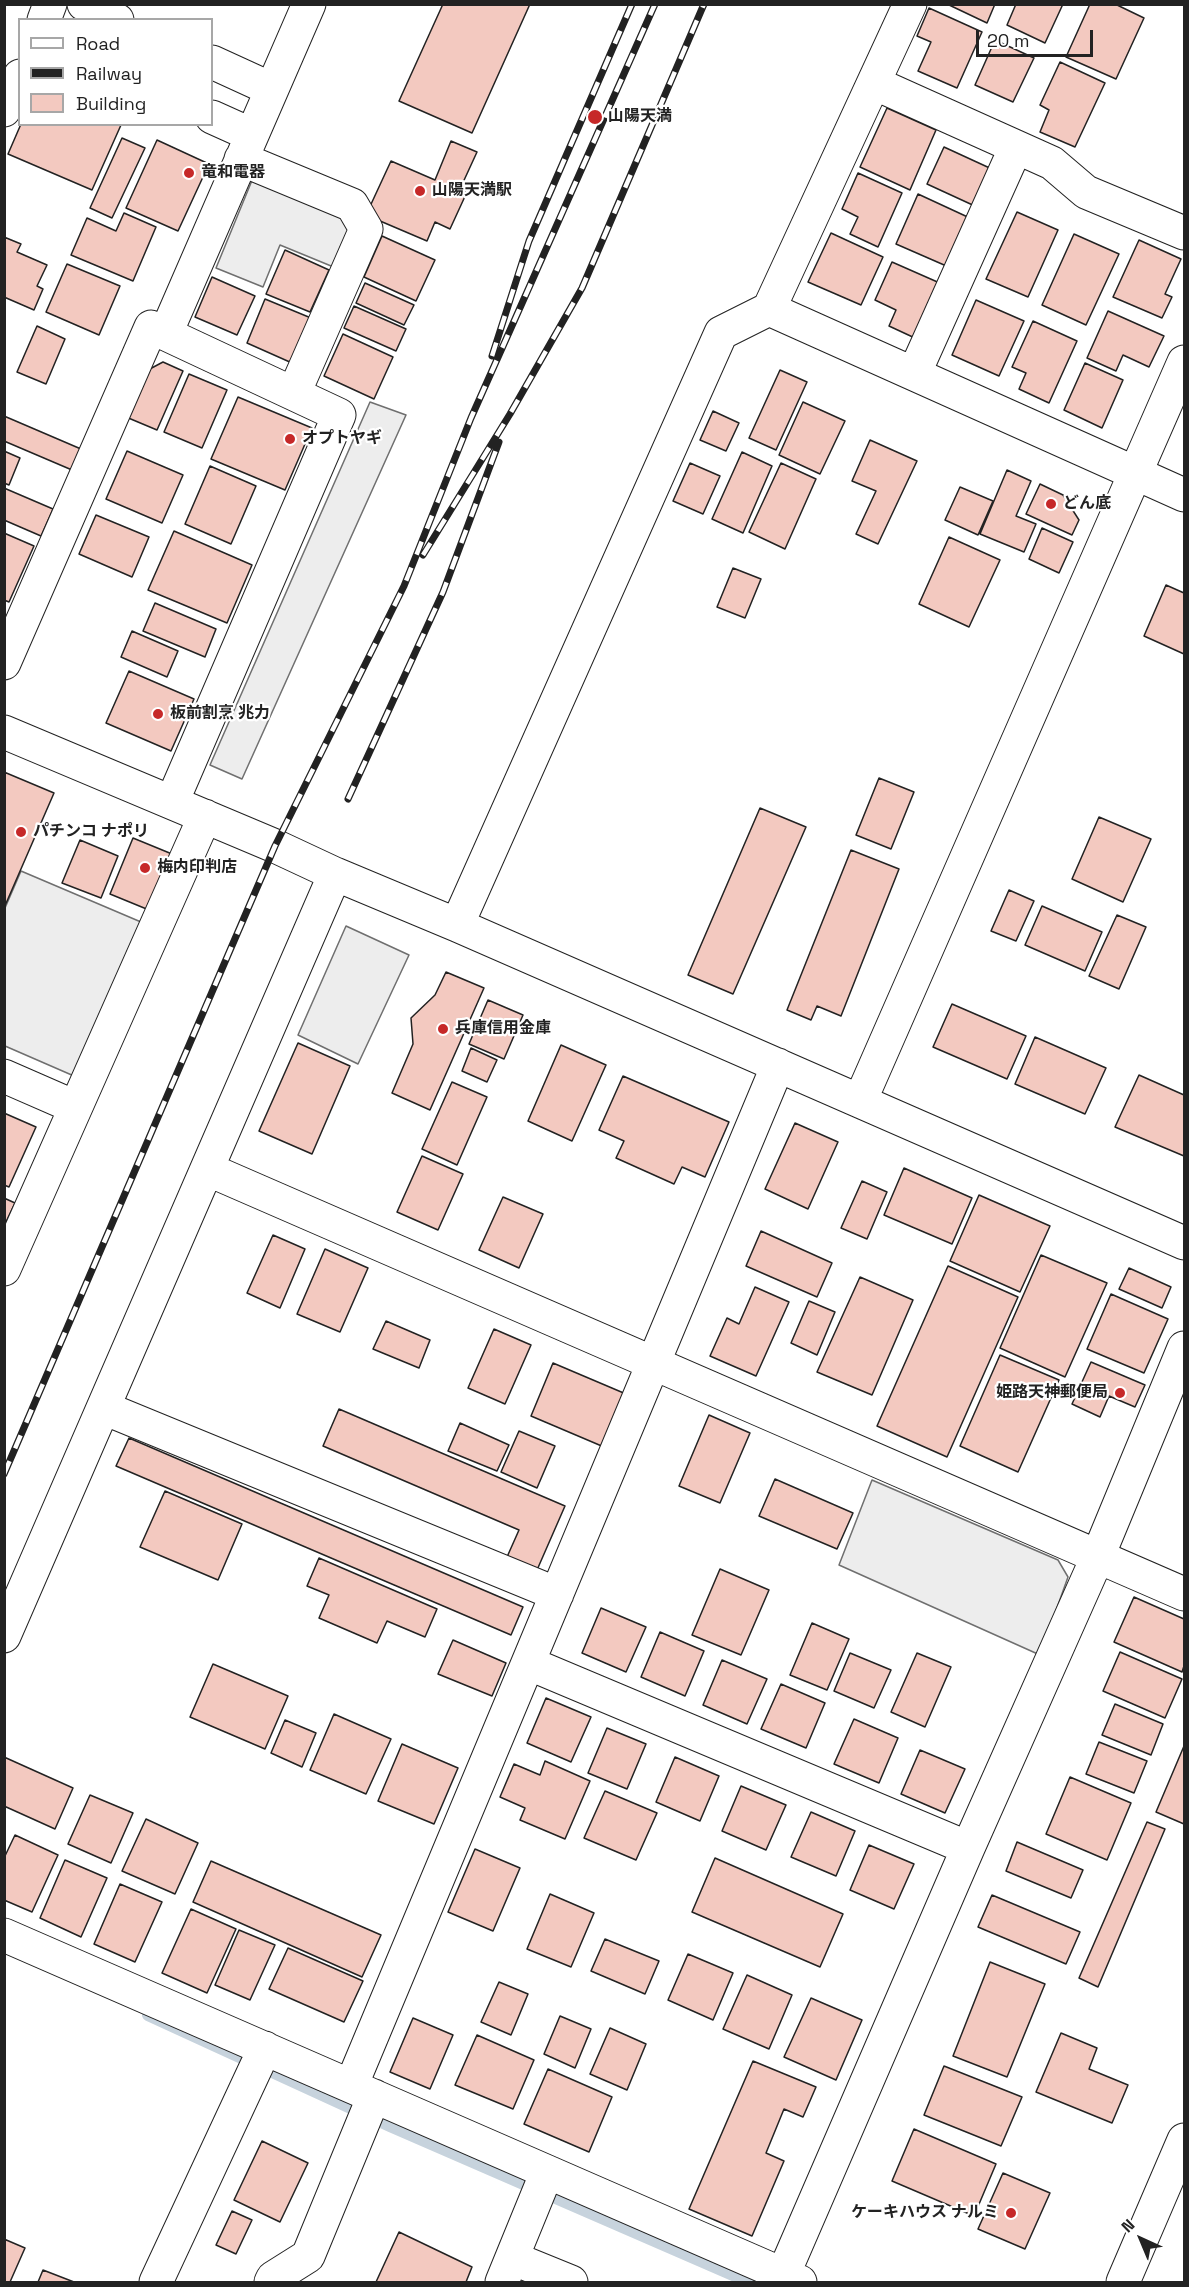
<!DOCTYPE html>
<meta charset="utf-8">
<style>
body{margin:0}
#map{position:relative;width:1189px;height:2287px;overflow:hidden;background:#fff;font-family:"Space Grotesk",sans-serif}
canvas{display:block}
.frame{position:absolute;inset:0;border:6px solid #222;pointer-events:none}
.legend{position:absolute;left:18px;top:18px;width:195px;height:108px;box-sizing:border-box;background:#fff;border:2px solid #a7a7a7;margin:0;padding:8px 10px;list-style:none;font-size:18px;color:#222}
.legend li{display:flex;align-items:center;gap:12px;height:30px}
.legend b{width:30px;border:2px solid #a7a7a7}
.north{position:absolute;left:1111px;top:2209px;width:60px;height:60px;-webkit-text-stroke:4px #fff;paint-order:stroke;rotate:316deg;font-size:16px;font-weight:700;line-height:24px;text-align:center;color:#222}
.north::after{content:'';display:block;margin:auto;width:21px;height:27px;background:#222;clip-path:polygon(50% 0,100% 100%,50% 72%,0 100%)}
.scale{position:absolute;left:976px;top:30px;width:117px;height:27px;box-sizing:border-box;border:3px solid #222;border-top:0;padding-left:8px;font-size:18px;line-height:21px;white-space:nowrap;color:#222;-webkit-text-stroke:4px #fff;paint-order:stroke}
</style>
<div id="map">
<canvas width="1189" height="2287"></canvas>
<div class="frame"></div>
<ul class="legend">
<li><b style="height:8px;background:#fff"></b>Road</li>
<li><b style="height:8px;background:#222"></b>Railway</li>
<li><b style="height:16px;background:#f3c9c0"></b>Building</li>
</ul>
<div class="north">N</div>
<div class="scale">20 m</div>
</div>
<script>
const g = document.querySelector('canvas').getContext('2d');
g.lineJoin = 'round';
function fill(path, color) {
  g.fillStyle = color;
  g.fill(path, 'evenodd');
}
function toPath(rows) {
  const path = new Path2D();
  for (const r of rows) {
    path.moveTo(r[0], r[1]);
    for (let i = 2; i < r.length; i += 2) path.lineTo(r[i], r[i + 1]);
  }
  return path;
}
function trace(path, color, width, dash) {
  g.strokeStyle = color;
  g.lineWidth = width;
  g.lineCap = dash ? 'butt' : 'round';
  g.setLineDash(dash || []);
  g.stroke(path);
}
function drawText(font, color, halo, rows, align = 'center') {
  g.font = font + ' "Space Grotesk","Noto Sans JP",sans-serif';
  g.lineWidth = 4.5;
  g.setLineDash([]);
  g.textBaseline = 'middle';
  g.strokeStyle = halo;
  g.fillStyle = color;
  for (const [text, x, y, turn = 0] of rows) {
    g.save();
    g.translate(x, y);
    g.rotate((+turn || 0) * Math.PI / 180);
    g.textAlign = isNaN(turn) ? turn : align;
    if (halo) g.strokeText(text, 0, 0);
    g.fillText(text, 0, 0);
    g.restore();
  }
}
const parking = toPath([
 [253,178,356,219,336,268,280,245,263,287,216,268,253,178],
 [370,402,406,415,242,779,210,765,370,402],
 [21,871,141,922,74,1076,5,1046,5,908,21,871],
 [346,926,409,955,358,1064,298,1035,346,926],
 [872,1480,1058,1560,1068,1577,1040,1655,839,1565,872,1480]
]);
const stream = toPath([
 [148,2015,390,2126,749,2282]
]);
const building = toPath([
 [443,4,530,4,472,133,399,101,443,4],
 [947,4,995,4,987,23,947,4],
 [1016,4,1063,4,1045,43,1007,25,1016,4],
 [1090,4,1115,4,1144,18,1116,79,1066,57,1090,4],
 [929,8,982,32,957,88,918,71,931,42,917,36,929,8],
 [995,40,1034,58,1013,102,975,85,995,40],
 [1060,62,1105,83,1075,147,1040,132,1049,110,1040,105,1060,62],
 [887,108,936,130,910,190,860,167,887,108],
 [21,124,120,124,121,125,92,190,8,154,21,124],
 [122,138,145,148,112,218,90,208,122,138],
 [157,140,209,164,178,231,126,208,157,140],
 [451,141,477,152,460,189,467,192,450,229,435,222,427,241,366,215,391,161,435,180,451,141],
 [944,147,994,170,977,207,927,184,944,147],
 [858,173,902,193,878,247,850,234,858,217,842,209,858,173],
 [918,194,972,219,951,268,896,244,918,194],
 [1017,212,1058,230,1028,297,986,279,1017,212],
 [124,213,156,227,133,281,71,255,87,218,116,231,124,213],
 [831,233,883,257,861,305,808,282,831,233],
 [1074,234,1119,254,1086,325,1042,305,1074,234],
 [382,236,435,260,416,301,364,277,382,236],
 [4,237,21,244,17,252,47,265,37,286,43,289,34,310,4,297,4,237],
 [1139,240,1181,259,1165,294,1172,297,1162,318,1113,297,1139,240],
 [285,250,329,270,310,312,266,294,285,250],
 [892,262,942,284,917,339,889,326,896,310,875,300,892,262],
 [67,264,120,286,99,335,46,312,67,264],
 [212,277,255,296,237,335,195,317,212,277],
 [365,283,414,305,404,325,356,303,365,283],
 [265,299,311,318,292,363,247,343,265,299],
 [976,300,1024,321,999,376,952,355,976,300],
 [354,306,406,329,396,351,344,328,354,306],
 [1108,311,1164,336,1149,367,1123,355,1116,371,1087,358,1108,311],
 [1033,321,1077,341,1049,403,1019,389,1026,373,1012,367,1033,321],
 [37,326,65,339,46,384,17,372,37,326],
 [343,334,393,357,374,399,324,376,343,334],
 [163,362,183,371,157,430,126,417,146,371,163,362],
 [1085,363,1123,380,1102,428,1064,410,1085,363],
 [780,370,807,382,776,450,749,438,780,370],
 [189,374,227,390,202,448,164,432,189,374],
 [238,397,312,428,285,490,211,459,238,397],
 [803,402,845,421,820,474,779,455,803,402],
 [713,411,739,423,726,451,700,440,713,411],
 [4,416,81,449,72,470,4,441,4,416],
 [870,440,917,461,878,544,856,534,876,491,852,481,870,440],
 [4,451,20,458,9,485,4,483,4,451],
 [127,451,183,475,162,523,106,499,127,451],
 [742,452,772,466,743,533,712,519,742,452],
 [690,463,720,476,703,514,673,501,690,463],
 [781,463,816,479,785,549,749,532,781,463],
 [210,466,256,486,231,544,185,524,210,466],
 [1007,470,1031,481,1016,516,1036,524,1024,552,980,534,1007,470],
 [1040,484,1063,495,1079,520,1072,535,1026,514,1040,484],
 [960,487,993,501,978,535,945,520,960,487],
 [4,488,53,509,41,536,4,520,4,488],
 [96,515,149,537,132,577,79,554,96,515],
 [1042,528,1073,542,1059,573,1029,559,1042,528],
 [174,531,252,565,227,623,148,590,174,531],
 [4,533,34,546,9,602,4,600,4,533],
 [949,537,1000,560,969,627,919,604,949,537],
 [733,568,761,579,745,618,717,607,733,568],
 [1166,585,1184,593,1184,654,1144,636,1166,585],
 [155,603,216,629,205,657,143,631,155,603],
 [132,631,178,651,167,677,121,657,132,631],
 [129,671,194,699,171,751,106,723,129,671],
 [4,772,54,793,4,908,4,772],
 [879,778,914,792,891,849,856,835,879,778],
 [760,808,806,827,733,994,688,975,760,808],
 [1099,817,1151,839,1123,902,1072,879,1099,817],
 [133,838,172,854,149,910,110,894,133,838],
 [80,840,118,856,101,898,62,883,80,840],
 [851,850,899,869,841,1016,817,1006,811,1020,787,1010,851,850],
 [1009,890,1034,901,1016,941,991,931,1009,890],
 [1042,906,1102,932,1085,971,1025,945,1042,906],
 [1117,915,1146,927,1119,989,1089,976,1117,915],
 [446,972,484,988,430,1110,392,1093,413,1044,411,1018,435,995,446,972],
 [488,1000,523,1015,504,1059,469,1044,488,1000],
 [952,1004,1026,1036,1007,1079,933,1047,952,1004],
 [1035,1037,1106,1068,1085,1114,1015,1084,1035,1037],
 [298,1043,350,1066,312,1154,259,1131,298,1043],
 [561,1045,606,1065,572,1141,528,1121,561,1045],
 [471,1048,497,1060,487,1082,462,1071,471,1048],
 [1139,1075,1184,1095,1184,1156,1115,1127,1139,1075],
 [623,1076,729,1122,705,1177,682,1167,674,1184,616,1158,624,1141,599,1130,623,1076],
 [452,1082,487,1097,457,1165,422,1149,452,1082],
 [4,1113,36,1127,9,1187,4,1185,4,1113],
 [795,1123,838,1142,808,1209,765,1189,795,1123],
 [422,1156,463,1174,438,1230,397,1212,422,1156],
 [904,1168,972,1198,952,1244,884,1215,904,1168],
 [862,1181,887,1192,867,1239,841,1228,862,1181],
 [979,1195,1050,1226,1020,1292,950,1261,979,1195],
 [503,1197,543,1214,519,1268,479,1250,503,1197],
 [4,1198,15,1203,4,1226,4,1198],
 [761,1231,832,1263,817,1297,746,1266,761,1231],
 [273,1235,305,1249,280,1308,247,1293,273,1235],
 [325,1249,368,1268,340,1332,297,1314,325,1249],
 [1041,1255,1107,1283,1065,1377,1000,1348,1041,1255],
 [948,1266,1018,1297,947,1457,877,1426,948,1266],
 [1129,1268,1171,1287,1162,1308,1119,1289,1129,1268],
 [860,1277,913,1300,872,1395,817,1372,860,1277],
 [755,1287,789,1302,756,1376,710,1356,727,1318,739,1324,755,1287],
 [1111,1294,1168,1319,1144,1373,1087,1349,1111,1294],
 [809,1301,835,1312,817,1355,791,1343,809,1301],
 [386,1321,430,1340,419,1368,373,1349,386,1321],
 [494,1329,531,1345,505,1404,468,1388,494,1329],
 [1000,1355,1059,1380,1018,1472,960,1446,1000,1355],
 [1091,1362,1145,1385,1135,1407,1109,1396,1100,1417,1072,1404,1091,1362],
 [553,1363,626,1394,604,1447,531,1416,553,1363],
 [339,1409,565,1506,537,1570,507,1557,519,1530,323,1446,339,1409],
 [709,1415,750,1433,720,1503,679,1486,709,1415],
 [460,1423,509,1445,497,1471,448,1451,460,1423],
 [519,1431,555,1446,537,1488,501,1472,519,1431],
 [129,1438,523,1607,511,1635,116,1466,129,1438],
 [775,1479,853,1513,837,1549,759,1516,775,1479],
 [165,1491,242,1524,218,1580,140,1547,165,1491],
 [319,1558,437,1609,425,1637,387,1621,377,1643,319,1618,329,1595,307,1586,319,1558],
 [720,1569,769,1590,741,1655,692,1635,720,1569],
 [1134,1597,1184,1619,1184,1666,1182,1672,1114,1642,1134,1597],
 [601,1608,646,1627,626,1672,582,1653,601,1608],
 [812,1623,849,1639,827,1690,790,1675,812,1623],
 [660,1632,704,1651,685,1696,641,1677,660,1632],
 [453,1640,506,1663,492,1696,438,1674,453,1640],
 [1120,1652,1182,1679,1165,1718,1103,1691,1120,1652],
 [850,1653,891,1670,874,1708,834,1691,850,1653],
 [917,1653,951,1667,925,1727,891,1712,917,1653],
 [722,1660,767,1679,747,1724,703,1705,722,1660],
 [213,1664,288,1696,265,1749,190,1717,213,1664],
 [781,1684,825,1703,806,1748,761,1729,781,1684],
 [546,1698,591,1717,571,1762,527,1743,546,1698],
 [1115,1704,1163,1724,1151,1755,1102,1735,1115,1704],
 [334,1714,391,1739,366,1794,310,1770,334,1714],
 [854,1719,898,1738,879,1783,834,1764,854,1719],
 [285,1720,316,1733,302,1767,271,1753,285,1720],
 [607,1728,646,1744,627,1789,588,1773,607,1728],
 [1099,1742,1147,1761,1134,1793,1086,1774,1099,1742],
 [402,1744,458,1768,434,1824,378,1801,402,1744],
 [1184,1746,1184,1824,1156,1812,1184,1746],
 [920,1750,965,1769,945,1813,901,1794,920,1750],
 [4,1757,73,1788,55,1829,4,1806,4,1757],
 [675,1757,719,1776,700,1821,656,1802,675,1757],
 [545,1761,590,1781,565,1839,520,1820,525,1808,500,1797,514,1764,540,1775,545,1761],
 [1070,1777,1131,1803,1107,1860,1046,1834,1070,1777],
 [741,1786,786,1805,766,1850,722,1831,741,1786],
 [605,1791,657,1813,636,1860,584,1838,605,1791],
 [90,1795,133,1813,111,1863,68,1844,90,1795],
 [811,1812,855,1831,836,1876,791,1857,811,1812],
 [146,1819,198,1843,175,1894,122,1871,146,1819],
 [1147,1822,1165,1829,1098,1987,1079,1978,1147,1822],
 [15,1835,58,1855,32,1912,4,1900,4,1858,15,1835],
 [1017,1842,1083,1870,1071,1898,1006,1871,1017,1842],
 [869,1845,914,1864,894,1909,850,1890,869,1845],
 [475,1849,520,1868,493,1931,448,1912,475,1849],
 [715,1858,843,1914,820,1967,692,1912,715,1858],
 [65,1860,107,1878,81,1937,40,1918,65,1860],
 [211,1861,381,1935,362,1977,193,1902,211,1861],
 [120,1884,162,1902,135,1962,94,1944,120,1884],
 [550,1894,594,1913,571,1967,527,1949,550,1894],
 [992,1895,1080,1932,1066,1964,978,1927,992,1895],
 [191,1909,236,1929,207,1993,162,1973,191,1909],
 [239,1930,275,1945,250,2000,215,1985,239,1930],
 [605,1939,659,1961,645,1994,591,1971,605,1939],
 [288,1948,363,1981,344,2022,269,1989,288,1948],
 [688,1954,733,1973,713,2020,668,2000,688,1954],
 [990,1962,1045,1984,1007,2077,953,2056,990,1962],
 [747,1975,792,1995,769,2049,723,2029,747,1975],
 [499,1982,528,1994,511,2035,481,2022,499,1982],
 [811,1998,862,2020,836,2080,784,2057,811,1998],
 [560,2016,591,2029,575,2068,544,2054,560,2016],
 [413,2018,453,2035,430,2089,390,2072,413,2018],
 [610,2028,646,2044,627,2090,590,2074,610,2028],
 [1061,2033,1097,2048,1089,2069,1128,2085,1112,2123,1036,2092,1061,2033],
 [477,2035,534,2060,513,2109,455,2085,477,2035],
 [753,2061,816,2087,803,2117,784,2109,766,2153,784,2161,752,2236,689,2209,753,2061],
 [944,2066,1022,2097,1001,2146,924,2115,944,2066],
 [548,2069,612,2097,589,2152,524,2124,548,2069],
 [914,2129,996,2164,974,2216,892,2181,914,2129],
 [262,2141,308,2163,280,2222,234,2200,262,2141],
 [1003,2173,1050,2193,1025,2249,978,2229,1003,2173],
 [232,2211,252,2220,236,2254,216,2245,232,2211],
 [399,2232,472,2267,466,2282,376,2282,399,2232],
 [4,2239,25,2248,10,2282,4,2282,4,2239],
 [43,2270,74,2282,38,2282,43,2270]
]);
const minor = toPath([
 [84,4,117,20],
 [44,20,50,4],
 [212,62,271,89],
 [874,83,1052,163,1086,192,1184,233],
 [4,110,20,76],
 [212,117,252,135],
 [241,159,352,205,366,229,294,393],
 [769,309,1184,495],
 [166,333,309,4],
 [914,374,1016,147],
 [4,663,151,327,339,415,172,802],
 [4,732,275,846,335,874,457,925,1184,1243],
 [457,925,721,333,769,309,910,4],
 [4,1076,75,1107],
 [860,1101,1184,362],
 [207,1169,1184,1594],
 [4,1269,205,816],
 [104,1408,557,1594],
 [4,1636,335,874],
 [528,1663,968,1848],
 [4,1935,800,2282],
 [351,2086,778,1065],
 [512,2258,571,2282],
 [156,2282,265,2048],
 [271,2282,273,2278,308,2256,374,2096],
 [502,2282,547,2172],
 [780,2282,968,1848,1098,1556,1184,1348]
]);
const highway = toPath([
 [1123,2282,1184,2140]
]);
const rail = toPath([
 [492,356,529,241,632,4],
 [423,555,510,414,582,288,704,4],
 [348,799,443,592,499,442],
 [4,1474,275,846,404,586,471,418,655,4]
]);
const markers = [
 [595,117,8,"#c62828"],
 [189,173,6,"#c62828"],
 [420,191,6,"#c62828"],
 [290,439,6,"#c62828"],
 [1051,504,6,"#c62828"],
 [158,714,6,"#c62828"],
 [21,832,6,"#c62828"],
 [145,868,6,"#c62828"],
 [443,1029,6,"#c62828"],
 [1120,1393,6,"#c62828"],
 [1011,2213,6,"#c62828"]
];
const poiNames = [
 ["山陽天満",608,117],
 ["竜和電器",201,173],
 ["山陽天満駅",432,191],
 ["オプトヤギ",302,439],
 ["どん底",1063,504],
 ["板前割烹 兆力",170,714],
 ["パチンコ ナポリ",33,832],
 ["梅内印判店",157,868],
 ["兵庫信用金庫",455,1029],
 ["姫路天神郵便局",1108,1393,"right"],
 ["ケーキハウス ナルミ",999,2213,"right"]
];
fill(parking, '#ededed');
trace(parking, '#6f6f6f', 1.5);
trace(stream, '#c7d3dd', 12);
fill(building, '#f3c9c0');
trace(building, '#222', 1.5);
trace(minor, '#222', 35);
trace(highway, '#222', 35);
trace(minor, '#fff', 33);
trace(highway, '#fff', 33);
trace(rail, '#222', 7);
trace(rail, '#fff', 4.5, [14]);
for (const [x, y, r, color] of markers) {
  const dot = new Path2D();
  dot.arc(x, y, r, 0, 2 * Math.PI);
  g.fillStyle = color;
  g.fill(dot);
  trace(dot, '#fff', 2);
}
drawText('bold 16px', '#222', '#fff', poiNames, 'left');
</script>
